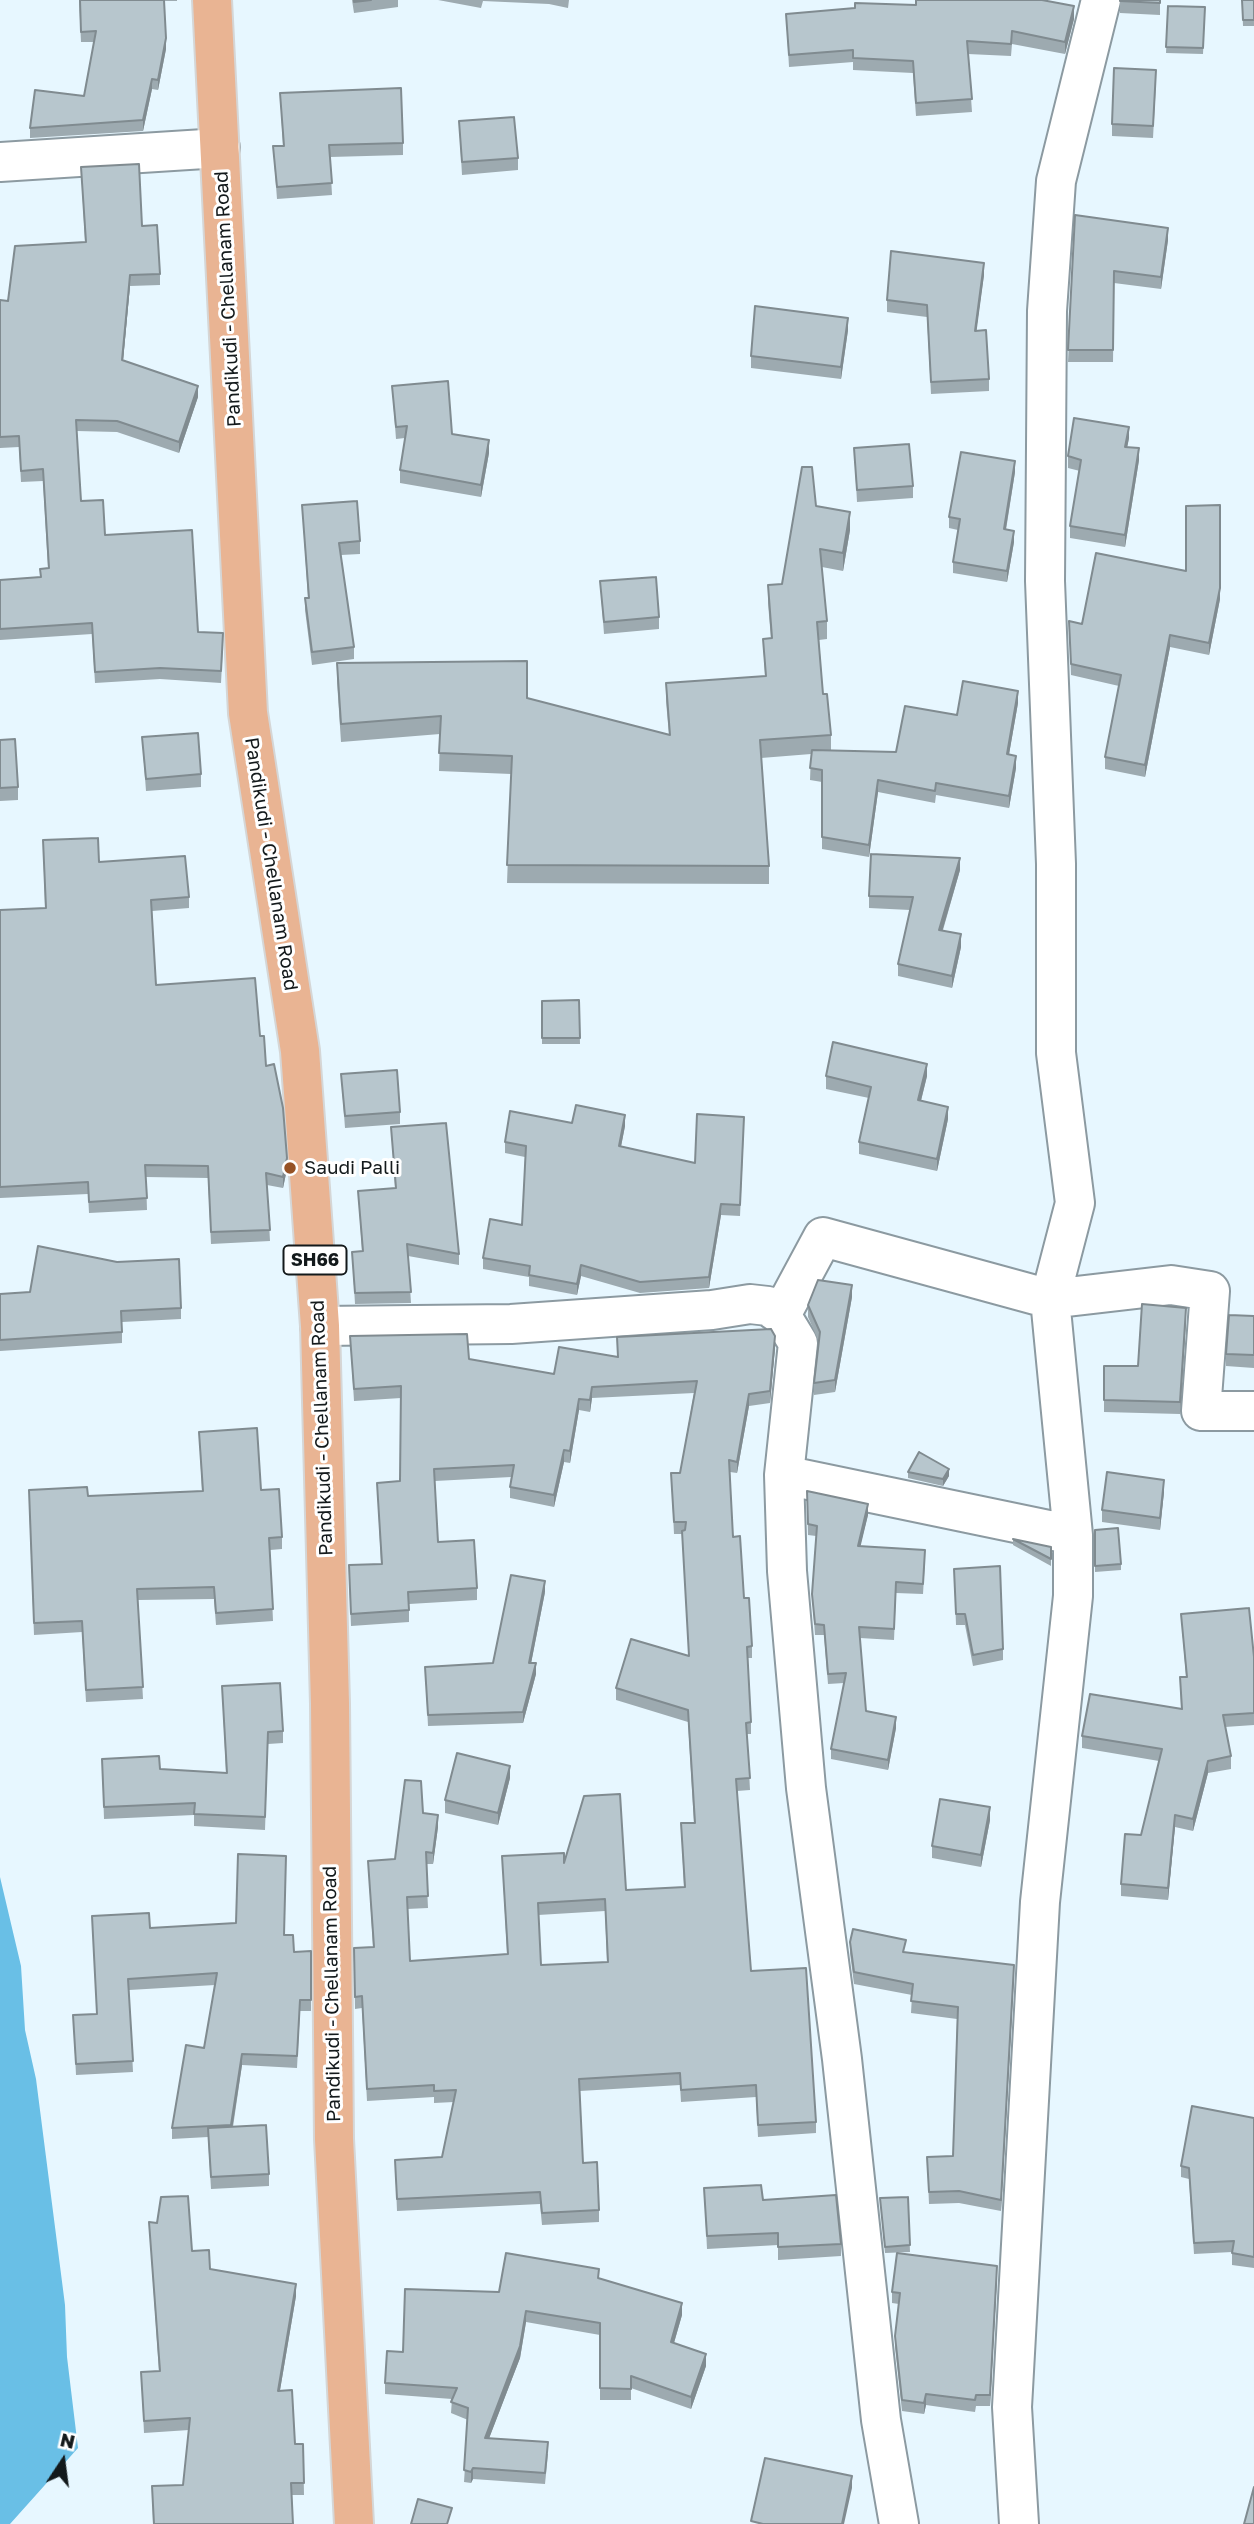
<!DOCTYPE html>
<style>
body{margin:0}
#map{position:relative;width:1254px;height:2524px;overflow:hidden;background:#e7f7ff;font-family:"Golos Text",sans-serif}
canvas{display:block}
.north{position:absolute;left:28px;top:2426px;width:70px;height:70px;-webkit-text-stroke:5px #fff;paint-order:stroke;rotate:13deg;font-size:19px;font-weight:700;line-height:28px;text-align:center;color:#13191b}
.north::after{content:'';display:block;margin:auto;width:24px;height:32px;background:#13191b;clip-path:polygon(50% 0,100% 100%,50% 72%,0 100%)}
</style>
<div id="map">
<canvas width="1254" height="2524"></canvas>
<div class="north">N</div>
</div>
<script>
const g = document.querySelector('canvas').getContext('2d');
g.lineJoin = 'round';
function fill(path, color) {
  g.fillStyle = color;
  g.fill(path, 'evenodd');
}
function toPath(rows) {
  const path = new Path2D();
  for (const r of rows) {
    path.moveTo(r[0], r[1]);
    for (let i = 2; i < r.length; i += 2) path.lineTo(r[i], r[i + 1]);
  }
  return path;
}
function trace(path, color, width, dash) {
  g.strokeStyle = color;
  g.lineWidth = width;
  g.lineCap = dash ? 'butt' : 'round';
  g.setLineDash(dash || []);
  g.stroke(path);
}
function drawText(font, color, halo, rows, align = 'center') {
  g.font = font + ' "Golos Text",sans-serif';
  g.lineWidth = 6;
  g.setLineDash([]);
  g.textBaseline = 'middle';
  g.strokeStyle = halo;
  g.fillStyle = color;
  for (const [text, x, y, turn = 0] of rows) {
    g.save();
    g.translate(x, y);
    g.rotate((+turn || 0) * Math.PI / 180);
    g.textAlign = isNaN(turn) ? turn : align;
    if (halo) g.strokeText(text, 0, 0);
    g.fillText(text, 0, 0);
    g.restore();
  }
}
const water = toPath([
 [0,1877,21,1966,25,2030,36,2079,65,2305,67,2357,78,2448,10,2524,0,2524]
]);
const minor = toPath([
 [0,162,220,148],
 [781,1315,823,1237,1050,1299,1171,1285,1210,1291,1201,1411,1254,1411],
 [320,1326,511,1324,712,1310,750,1304,768,1306,781,1315,798,1343,784,1475,787,1571,806,1788,842,2059,881,2420,899,2524],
 [784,1475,1073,1535],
 [1019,2524,1012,2407,1040,1902,1073,1596,1073,1535,1050,1299,1075,1203,1056,1053,1056,864,1045,581,1047,311,1056,181,1101,0]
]);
const primary = toPath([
 [212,0,248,713,300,1051,320,1326,330,1704,334,2139,354,2524]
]);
const wall = toPath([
 [79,0,177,0,177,1,164,1,166,49,158,90,152,89,143,131,30,138,30,128,84,96,94,42,81,42],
 [352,0,398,0,398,7,354,13],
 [438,0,569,0,568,8,549,4,483,1,481,8],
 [1120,0,1160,0,1160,15,1120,13],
 [1242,0,1254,0,1254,26,1243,26],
 [1168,6,1205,7,1203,54,1166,53],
 [786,14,1074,19,1065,54,1012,44,1011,56,968,54,972,112,916,116,913,73,853,70,853,62,789,67],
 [1156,83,1153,138,1112,136,1112,124],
 [280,93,403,143,403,155,330,157,332,195,277,199,273,146,283,146],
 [459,121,518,158,518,170,462,175],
 [81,167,142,226,160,274,160,285,130,286,123,361,198,397,179,453,117,432,77,431,81,501,105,535,198,632,223,645,221,683,160,679,95,683,92,634,0,640,0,580,40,577,48,568,43,481,21,482,19,447,0,448,0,300,8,301,85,242],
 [1075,215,1168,240,1161,289,1114,283,1113,362,1068,362],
 [984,275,976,331,989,379,989,391,931,394,927,317,887,312,887,300],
 [848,330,841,379,751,368,751,356],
 [392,386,452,434,489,453,481,497,400,483,400,470,405,438,396,439],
 [1129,438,1127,447,1139,460,1125,547,1070,538,1070,526,1080,471,1068,468,1068,456],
 [854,448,913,486,913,498,857,502],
 [1015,472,1006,530,1014,542,1007,582,953,573,953,562,958,530,949,528,949,517],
 [302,505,360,541,360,554,341,555,354,647,354,659,312,665,305,610,305,598,308,598],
 [816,506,850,530,843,571,822,567,827,621,827,639,819,640,823,694,831,735,831,751,896,752,957,715,1018,703,1009,754,1016,768,1009,808,936,795,935,803,878,792,869,857,822,849,822,782,810,780,811,754,761,758,769,866,769,884,507,883,511,774,439,771,440,734,341,742,337,681,337,663,527,698,669,735,666,701,666,683,765,676,763,639,771,639,768,603,768,585,782,584],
 [600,581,659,617,659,629,604,634],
 [1220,599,1209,655,1170,647,1145,777,1105,769,1105,757,1119,686,1071,675,1069,621,1082,624],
 [142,737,201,774,201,787,146,791],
 [0,740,18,787,18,800,0,801],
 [43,840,189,897,189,908,152,911,156,985,260,1036,287,1169,283,1188,267,1185,270,1241,211,1244,208,1178,146,1177,147,1210,89,1213,88,1194,0,1198,0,910,45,908],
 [960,870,943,930,961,947,952,988,898,976,898,964,910,910,869,908,869,896],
 [579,1000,580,1044,542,1044,542,1001],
 [341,1074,400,1112,400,1124,345,1128],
 [826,1076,927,1076,921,1101,948,1119,937,1171,859,1154,859,1142,869,1098,826,1089],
 [572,1123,625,1126,621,1146,695,1163,744,1128,740,1216,721,1215,709,1288,640,1293,581,1276,577,1295,529,1286,529,1277,483,1269,483,1258,522,1225,525,1157,505,1153,505,1142],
 [391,1127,459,1254,459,1265,408,1256,411,1303,355,1304,352,1252,362,1251,358,1191,395,1188],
 [117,1262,181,1308,181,1319,122,1322,122,1343,0,1351,0,1294,30,1292],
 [852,1297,835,1392,814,1395,814,1383,819,1342,808,1317,808,1305],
 [1254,1316,1254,1368,1226,1366,1226,1354],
 [1186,1320,1180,1414,1104,1412,1104,1366,1138,1366],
 [350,1336,469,1359,554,1374,618,1357,617,1337,775,1348,770,1403,749,1406,737,1473,730,1472,733,1537,752,1646,752,1658,748,1658,751,1722,751,1734,747,1734,750,1790,737,1791,751,1971,816,2122,816,2133,758,2137,756,2097,681,2102,680,2085,580,2091,583,2163,599,2210,599,2222,542,2225,540,2204,397,2211,395,2160,442,2157,454,2102,434,2103,434,2097,367,2101,362,2008,355,2009,354,1948,373,1947,368,1861,395,1859,423,1813,438,1827,433,1864,426,1864,428,1908,407,1909,410,1961,507,1954,502,1856,564,1863,626,1890,684,1887,681,1823,694,1823,688,1722,616,1700,616,1688,689,1656,682,1534,674,1534,671,1473,680,1473,694,1393,592,1398,590,1412,579,1410,570,1463,564,1462,554,1507,510,1498,510,1487,511,1477,435,1481,438,1542,477,1588,477,1600,409,1604,409,1622,351,1626,349,1577,381,1564,377,1483,400,1481,401,1398,354,1401],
 [605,1911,607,1962,541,1965,538,1915],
 [199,1432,261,1490,282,1537,282,1549,270,1550,273,1621,216,1625,214,1599,138,1600,143,1699,86,1702,82,1632,34,1635,29,1502,88,1496,202,1491],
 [908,1472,949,1476,943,1486,908,1478],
 [807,1491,868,1515,860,1546,925,1560,923,1594,896,1593,894,1640,860,1638,866,1711,896,1728,888,1770,831,1759,831,1749,844,1683,828,1684,824,1635,815,1635,812,1594,816,1536,808,1535],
 [1164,1492,1160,1530,1102,1522,1102,1510],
 [1095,1530,1121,1564,1121,1570,1095,1572],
 [1013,1539,1051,1547,1051,1566,1013,1545],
 [954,1569,1003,1649,1003,1660,973,1666,965,1625,956,1625],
 [545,1592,531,1663,536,1674,523,1723,428,1726,425,1667,493,1663],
 [1181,1614,1254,1657,1254,1725,1225,1727,1231,1756,1231,1769,1208,1773,1193,1831,1175,1827,1168,1900,1121,1896,1121,1884,1141,1835,1159,1761,1082,1748,1082,1736,1181,1709,1180,1677,1186,1677],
 [222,1686,283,1731,283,1743,268,1744,265,1830,194,1826,194,1815,104,1819,102,1759,160,1769,226,1773],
 [510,1778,498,1825,445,1813,445,1800],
 [990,1820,981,1867,932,1858,932,1846],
 [92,1916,150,1928,285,1935,294,1952,311,1951,311,2011,300,2011,297,2068,242,2065,233,2127,269,2174,269,2186,211,2189,208,2137,172,2139,172,2128,204,2048,215,1985,129,1990,133,2072,76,2075,73,2015,97,2014],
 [850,1942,906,1952,1014,1976,1001,2211,959,2203,929,2204,927,2157,953,2156,957,2019,911,2013,912,1995,854,1984,850,1953],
 [1254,2118,1254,2268,1232,2265,1232,2252,1194,2254,1189,2179,1181,2177,1181,2166],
 [704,2188,763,2200,841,2244,841,2256,778,2260,778,2245,707,2249],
 [908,2197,910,2252,885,2253,880,2198],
 [149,2222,192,2251,210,2269,296,2296,280,2390,295,2444,303,2444,304,2495,292,2495,293,2524,153,2524,152,2486,183,2485,189,2430,144,2433,141,2372,159,2372],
 [997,2277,990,2406,976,2406,975,2412,926,2405,924,2414,902,2411,895,2347,895,2336,899,2304,892,2303,892,2292],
 [599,2278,682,2315,674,2343,706,2366,691,2409,631,2388,631,2400,600,2400,600,2335,526,2322,520,2358,489,2438,548,2454,545,2484,473,2479,471,2483,464,2482,468,2420,451,2413,452,2399,385,2394,385,2383,403,2352,499,2292]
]);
const shadedWall = toPath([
 [1074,6,1074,19,1065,54,1065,42],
 [166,38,166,49,158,90,158,80],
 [152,79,152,89,143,131,143,120],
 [1168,228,1168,240,1161,289,1161,277],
 [984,263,984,275,975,343,975,331],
 [130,275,130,286,122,372,122,360],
 [848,318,848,330,841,379,841,367],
 [198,386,198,397,179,453,179,442],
 [1129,427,1129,438,1125,459,1125,447],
 [489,440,489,453,481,497,481,485],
 [1139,448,1139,460,1125,547,1125,535],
 [1015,461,1015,472,1004,540,1004,529],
 [1220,505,1220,599,1209,655,1209,643],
 [850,512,850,530,843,571,843,553],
 [1014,531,1014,542,1007,582,1007,571],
 [1170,635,1170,647,1145,777,1145,765],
 [1018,691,1018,703,1007,766,1007,754],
 [1016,756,1016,768,1009,808,1009,796],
 [878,780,878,792,869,857,869,845],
 [960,858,960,870,939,942,939,930],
 [961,934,961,947,952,988,952,976],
 [927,1064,927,1076,918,1112,918,1100],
 [948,1107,948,1119,937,1171,937,1159],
 [625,1115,625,1126,619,1157,619,1146],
 [287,1158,287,1169,283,1188,283,1177],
 [721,1204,721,1215,709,1288,709,1277],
 [581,1265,581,1276,577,1295,577,1284],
 [852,1285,852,1297,835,1392,835,1380],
 [1186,1308,1186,1320,1180,1414,1180,1402],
 [775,1336,775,1348,770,1403,770,1391],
 [592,1387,592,1398,590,1412,590,1400],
 [749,1394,749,1406,737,1473,737,1462],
 [579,1399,579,1410,570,1463,570,1451],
 [564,1450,564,1462,554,1507,554,1495],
 [949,1469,949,1476,943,1486,943,1479],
 [1164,1480,1164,1492,1160,1530,1160,1518],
 [868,1504,868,1515,858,1557,858,1546],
 [545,1581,545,1592,529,1674,529,1663],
 [536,1663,536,1674,523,1723,523,1712],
 [896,1717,896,1728,888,1770,888,1760],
 [1208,1761,1208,1773,1193,1831,1193,1819],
 [510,1766,510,1778,498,1825,498,1813],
 [990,1807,990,1820,981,1867,981,1855],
 [438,1815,438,1827,433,1864,433,1853],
 [1175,1815,1175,1827,1168,1900,1168,1888],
 [1014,1965,1014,1976,1001,2211,1001,2200],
 [242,2054,242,2065,231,2136,231,2125],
 [997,2266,997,2277,990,2406,990,2395],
 [296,2284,296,2296,278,2402,278,2391],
 [682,2303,682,2315,671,2353,671,2342],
 [526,2311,526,2322,520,2358,485,2449,485,2438],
 [706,2354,706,2366,691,2409,691,2397],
 [926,2394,926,2405,924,2414,924,2403],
 [473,2468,473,2479,471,2483,471,2472],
 [852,2476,852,2488,844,2524,842,2524]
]);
const building = toPath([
 [80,0,164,0,166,38,158,80,152,79,143,120,30,128,35,90,84,96,96,31,81,32,80,0],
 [354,0,371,0,354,2,354,0],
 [916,0,1042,0,1074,6,1065,42,1012,31,1011,44,967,41,972,99,916,103,913,61,853,58,853,50,789,55,786,14,855,8,855,3,916,5,916,0],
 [1120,0,1160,0,1160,3,1120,1,1120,0],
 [1242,0,1254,0,1254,20,1243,20,1242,0],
 [1168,6,1205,7,1203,48,1166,47,1168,6],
 [1114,68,1156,70,1153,126,1112,124,1114,68],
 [401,88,403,143,329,145,332,183,277,187,273,146,284,146,280,93,401,88],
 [514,117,518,158,462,162,459,121,514,117],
 [139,164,142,226,157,225,160,274,130,275,122,360,198,386,179,442,117,421,76,420,81,501,103,500,105,535,192,530,198,632,223,633,221,671,160,668,95,672,92,623,0,629,0,580,41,577,40,569,49,568,43,469,21,471,19,436,0,437,0,300,8,301,15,246,86,242,81,167,139,164],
 [1075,215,1168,228,1161,277,1114,271,1113,350,1068,350,1075,215],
 [891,251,984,263,975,331,986,330,989,379,931,382,927,305,887,300,891,251],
 [755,306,848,318,841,367,751,356,755,306],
 [448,381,452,434,489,440,481,485,400,470,407,426,396,427,392,386,448,381],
 [1074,418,1129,427,1125,447,1139,448,1125,535,1070,526,1081,460,1068,456,1074,418],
 [909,444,913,486,857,490,854,448,909,444],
 [961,452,1015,461,1004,529,1014,531,1007,571,953,562,960,519,949,517,961,452],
 [802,467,812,467,816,506,850,512,843,553,820,549,827,621,817,622,823,694,827,694,831,735,760,740,769,866,507,865,512,756,439,753,441,716,341,724,337,663,527,661,527,698,670,735,666,683,766,676,763,639,772,638,768,585,782,584,802,467],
 [357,501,360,541,339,543,354,647,312,652,305,598,309,598,302,505,357,501],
 [1220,505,1220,588,1209,643,1170,635,1145,765,1105,757,1121,675,1071,664,1069,621,1082,624,1096,553,1186,571,1186,506,1220,505],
 [656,577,659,617,604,622,600,581,656,577],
 [963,681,1018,691,1007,754,1016,756,1009,796,936,783,935,791,878,780,869,845,822,837,822,770,810,768,812,750,896,752,905,706,957,715,963,681],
 [198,733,201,774,146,779,142,737,198,733],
 [15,739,18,787,0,788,0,740,15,739],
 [98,838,99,862,185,856,189,897,151,900,156,985,255,978,260,1036,264,1036,266,1066,274,1064,283,1108,287,1158,283,1177,266,1173,270,1230,211,1232,208,1166,145,1165,147,1198,89,1202,88,1182,0,1187,0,910,46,908,43,840,98,838],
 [871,854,960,858,939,930,961,934,952,976,898,964,913,897,869,896,871,854],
 [579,1000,580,1038,542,1038,542,1001,579,1000],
 [833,1042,927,1064,918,1100,948,1107,937,1159,859,1142,871,1087,826,1076,833,1042],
 [397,1070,400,1112,345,1116,341,1074,397,1070],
 [576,1105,625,1115,619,1146,695,1163,697,1114,744,1117,740,1205,721,1204,709,1277,640,1282,581,1265,577,1284,529,1275,530,1266,483,1258,490,1219,522,1225,526,1146,505,1142,510,1111,572,1123,576,1105],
 [446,1123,459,1254,407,1244,411,1292,355,1293,352,1252,363,1251,358,1191,396,1188,391,1127,446,1123],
 [38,1246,117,1262,179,1259,181,1308,121,1311,122,1332,0,1340,0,1294,30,1292,38,1246],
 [818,1280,852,1285,835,1380,814,1383,820,1332,808,1305,818,1280],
 [1142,1304,1186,1308,1180,1402,1104,1400,1104,1366,1138,1366,1142,1304],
 [1229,1315,1254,1316,1254,1355,1226,1354,1229,1315],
 [771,1329,775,1336,770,1391,749,1394,737,1462,729,1460,733,1537,740,1536,744,1598,749,1598,752,1646,747,1647,751,1722,746,1723,750,1778,736,1779,751,1971,806,1968,816,2122,758,2125,756,2085,681,2090,680,2073,579,2079,583,2163,597,2162,599,2210,542,2213,540,2192,397,2199,395,2160,442,2157,456,2090,434,2091,434,2085,367,2089,362,1996,355,1997,354,1948,374,1947,368,1861,395,1859,405,1780,421,1781,423,1813,438,1815,433,1853,426,1852,428,1896,407,1897,410,1961,508,1954,502,1856,564,1853,564,1863,584,1796,620,1794,626,1890,685,1887,681,1823,695,1823,688,1710,616,1688,631,1639,689,1656,682,1531,685,1530,686,1522,674,1522,671,1473,680,1473,697,1381,592,1387,590,1400,579,1399,570,1451,564,1450,554,1495,510,1487,514,1465,434,1469,438,1542,474,1540,477,1588,408,1592,409,1610,351,1614,349,1565,382,1564,377,1483,400,1481,401,1386,354,1389,350,1336,467,1334,469,1359,554,1374,559,1347,618,1357,617,1337,771,1329],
 [605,1899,608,1962,541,1965,538,1903,605,1899],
 [257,1428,261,1490,279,1489,282,1537,269,1538,273,1609,216,1613,214,1587,137,1589,143,1687,86,1690,82,1621,34,1623,29,1490,87,1487,88,1496,203,1491,199,1432,257,1428],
 [919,1452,949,1469,943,1479,908,1472,919,1452],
 [1107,1472,1164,1480,1160,1518,1102,1510,1107,1472],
 [807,1491,868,1504,858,1546,925,1550,923,1584,896,1582,894,1629,859,1627,866,1711,896,1717,888,1760,831,1749,846,1673,828,1674,824,1625,815,1624,812,1594,817,1526,808,1524,807,1491],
 [1118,1528,1121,1564,1095,1566,1095,1530,1118,1528],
 [1013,1539,1051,1547,1051,1559,1013,1539],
 [1000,1566,1003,1649,973,1655,965,1614,956,1614,954,1569,1000,1566],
 [511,1575,545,1581,529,1663,536,1663,523,1712,428,1715,425,1667,493,1663,511,1575],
 [1249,1608,1254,1657,1254,1713,1223,1715,1231,1756,1208,1761,1193,1819,1175,1815,1168,1888,1121,1884,1125,1834,1141,1835,1162,1749,1082,1736,1090,1694,1182,1709,1180,1677,1187,1677,1181,1614,1249,1608],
 [280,1683,283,1731,268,1732,265,1817,194,1814,195,1803,104,1807,102,1759,159,1756,160,1769,227,1773,222,1686,280,1683],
 [457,1753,510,1766,498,1813,445,1800,457,1753],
 [940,1799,990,1807,981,1855,932,1846,940,1799],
 [238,1854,286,1856,284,1935,293,1935,294,1952,311,1951,311,2000,300,2000,297,2056,242,2054,231,2125,172,2128,186,2045,204,2048,217,1973,128,1979,133,2061,76,2064,73,2015,97,2014,92,1916,149,1913,150,1928,236,1923,238,1854],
 [853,1929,906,1940,903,1952,1014,1965,1001,2200,959,2191,929,2192,927,2157,953,2156,958,2007,911,2001,913,1984,854,1972,850,1942,853,1929],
 [1192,2106,1254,2118,1254,2257,1232,2253,1234,2241,1194,2243,1189,2168,1181,2166,1192,2106],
 [266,2125,269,2174,211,2177,208,2128,266,2125],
 [761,2185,763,2200,836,2195,841,2244,778,2247,778,2233,707,2236,704,2188,761,2185],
 [188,2196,192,2251,209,2250,210,2269,296,2284,278,2391,292,2390,295,2444,303,2444,304,2483,291,2483,293,2524,154,2524,152,2486,183,2485,190,2418,144,2421,141,2372,160,2371,149,2222,157,2223,161,2197,188,2196],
 [908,2197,910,2245,885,2247,880,2198,908,2197],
 [506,2253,599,2269,598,2278,682,2303,671,2342,706,2354,691,2397,631,2376,631,2389,600,2388,600,2323,526,2311,520,2346,485,2438,548,2442,545,2473,473,2468,471,2472,464,2470,468,2408,451,2402,457,2388,385,2383,387,2351,403,2352,405,2289,499,2292,506,2253],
 [897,2253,997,2266,990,2395,976,2395,975,2400,926,2394,924,2403,902,2400,895,2336,900,2293,892,2292,897,2253],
 [765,2458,852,2476,842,2524,763,2524,751,2521,765,2458],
 [1254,2487,1254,2524,1244,2524,1254,2487],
 [418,2499,452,2508,447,2524,411,2524,418,2499]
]);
const markers = [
 [290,1168,7,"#965225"]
];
const shields = [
 [315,1260,63]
];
const shieldNames = [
 ["SH66",315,1260]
];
const streetNames = [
 ["Pandikudi - Chellanam Road",228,299,-93],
 ["Pandikudi - Chellanam Road",271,864,81],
 ["Pandikudi - Chellanam Road",322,1428,-92],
 ["Pandikudi - Chellanam Road",332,1994,-91]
];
const poiNames = [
 ["Saudi Palli",304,1168]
];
fill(water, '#69bfe6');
trace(minor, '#8c9aa1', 42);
trace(primary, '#d5d6d6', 42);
trace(minor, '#fff', 38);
trace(primary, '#e9b493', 38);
fill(wall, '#9daab0');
fill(shadedWall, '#808b90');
fill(building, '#b7c6cd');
trace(building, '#808b90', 2);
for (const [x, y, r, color] of markers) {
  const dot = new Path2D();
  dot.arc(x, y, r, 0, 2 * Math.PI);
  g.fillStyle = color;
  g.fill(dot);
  trace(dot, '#fff', 2.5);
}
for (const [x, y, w] of shields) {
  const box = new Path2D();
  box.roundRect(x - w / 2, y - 14.5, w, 29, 5);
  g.fillStyle = '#fff';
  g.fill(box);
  trace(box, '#13191b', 2);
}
drawText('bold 18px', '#13191b', null, shieldNames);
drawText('19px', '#13191b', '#fff', streetNames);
drawText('19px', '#13191b', '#fff', poiNames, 'left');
</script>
